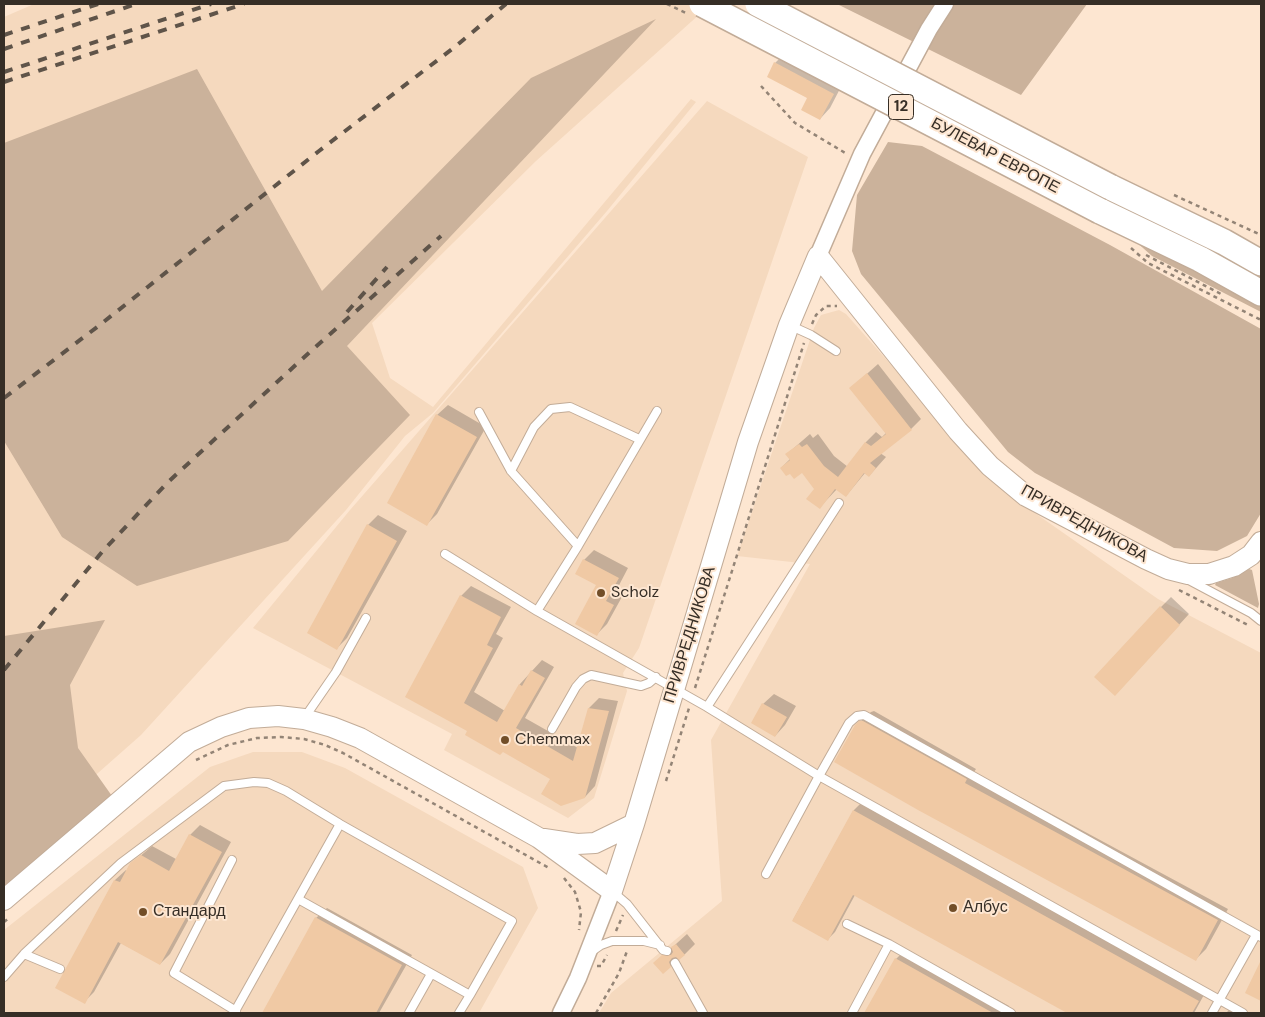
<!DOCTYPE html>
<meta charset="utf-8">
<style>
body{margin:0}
#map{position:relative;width:1265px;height:1017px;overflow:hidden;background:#fde6d1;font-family:"DM Sans",sans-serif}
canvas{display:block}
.frame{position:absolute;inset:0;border:5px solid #362e26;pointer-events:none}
</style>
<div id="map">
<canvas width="1265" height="1017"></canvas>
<div class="frame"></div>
</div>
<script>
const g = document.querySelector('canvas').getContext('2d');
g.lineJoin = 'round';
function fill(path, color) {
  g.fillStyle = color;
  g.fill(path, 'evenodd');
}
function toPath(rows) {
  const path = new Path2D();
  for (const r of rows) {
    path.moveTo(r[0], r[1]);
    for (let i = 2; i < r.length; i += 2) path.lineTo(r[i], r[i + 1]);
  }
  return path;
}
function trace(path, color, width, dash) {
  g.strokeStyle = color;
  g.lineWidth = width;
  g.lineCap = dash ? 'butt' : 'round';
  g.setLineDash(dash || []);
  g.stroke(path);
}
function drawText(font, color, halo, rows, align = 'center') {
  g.font = font + ' "DM Sans",sans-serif';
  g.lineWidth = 4;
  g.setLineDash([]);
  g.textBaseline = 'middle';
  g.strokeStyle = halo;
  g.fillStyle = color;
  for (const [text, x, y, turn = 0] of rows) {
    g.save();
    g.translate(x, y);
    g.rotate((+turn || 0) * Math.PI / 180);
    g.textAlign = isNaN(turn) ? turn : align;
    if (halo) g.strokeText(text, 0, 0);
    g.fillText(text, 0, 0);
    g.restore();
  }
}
const built = toPath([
 [34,4,711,4,536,161,372,323,390,378,433,407,691,99,696,102,607,211,433,413,405,436,346,510,141,735,4,856,4,17],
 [707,101,808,157,639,648,623,673,627,691,594,798,568,818,444,750,452,734,253,628,350,510],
 [839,310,846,314,1002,490,1158,599,1261,653,1261,1013,599,1013,611,993,722,901,711,740,810,564,737,556,814,328,821,315],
 [253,752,302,752,345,768,523,867,538,908,479,1013,4,1013,4,930,210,767]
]);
const green = toPath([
 [837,4,1087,4,1021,95],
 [656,19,347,346,410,415,288,541,137,586,62,537,4,441,4,143,197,69,322,291,531,78],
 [888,142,922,146,1110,245,1261,329,1261,513,1247,536,1217,551,1174,548,1035,473,1008,452,861,274,852,251,857,195],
 [1125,232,1261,304,1261,312,1152,256],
 [1249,569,1252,570,1259,604,1258,608,1215,585,1216,583,1232,578],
 [105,620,70,685,78,748,112,796,4,888,4,636]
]);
const shadow = toPath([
 [785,53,843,83,830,108,820,119,809,97,775,63],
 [878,364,921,419,911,429,880,453,886,457,869,476,865,473,846,496,837,489,820,507,815,489,802,471,781,468,790,459,787,454,810,434,813,438,818,434,834,456,848,467,866,442,876,432,882,437,886,433,851,388],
 [448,405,486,427,437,514,427,524,437,415],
 [378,515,407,531,347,638,337,648,368,525],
 [594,550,628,568,616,591,623,595,607,624,597,634,597,584,584,560],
 [471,586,511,607,496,634,503,638,474,692,505,711,520,684,542,660,554,667,525,718,578,748,589,708,599,698,618,701,595,786,585,797,469,730,407,697,461,596],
 [1171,597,1189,614,1125,684,1161,607],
 [774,694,796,706,785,725,775,736,763,704],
 [874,711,976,769,974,772,1228,909,1206,949,1196,959,856,726,871,712],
 [861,803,1205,993,1194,1013,1070,1013,855,895,835,932,828,939,793,920,854,810],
 [200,825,231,842,170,954,160,964,121,943,94,992,84,1002,57,987,115,880,126,870,127,871,131,864,152,846,176,859,190,835],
 [327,908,412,955,379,1013,264,1013,316,918],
 [687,934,695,944,685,954,670,966,655,963],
 [906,949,1009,1006,1005,1013,866,1013,896,959],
 [1234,1005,1248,1013,1226,1013]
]);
const building = toPath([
 [774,62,834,94,820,120,801,110,807,98,767,77],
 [867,373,912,430,870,463,876,468,869,477,864,473,846,497,835,489,820,509,806,499,814,489,802,473,794,479,790,474,786,476,780,468,790,460,785,454,799,444,802,447,807,444,824,466,838,477,865,442,871,446,886,434,849,388],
 [436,414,477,437,427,526,387,503],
 [367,524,397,541,337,650,307,633],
 [583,559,619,578,606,601,614,605,597,636,575,624,596,585,575,574],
 [460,595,501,617,487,645,493,648,464,703,497,722,519,684,522,686,531,670,545,678,516,728,573,761,588,708,609,711,585,798,561,806,541,794,550,779,503,752,500,755,465,735,467,731,405,697],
 [1160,606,1180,625,1115,696,1094,677],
 [762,703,787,717,775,737,751,723],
 [859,721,863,721,967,779,965,783,1218,920,1196,961,918,810,834,762,855,725],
 [853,810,1199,1001,1192,1013,1067,1013,853,895,828,941,792,921],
 [189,834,222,852,160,965,118,942,85,1004,55,988,114,880,120,882,130,863,141,855,169,871],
 [315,917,402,965,376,1013,262,1013],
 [676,944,685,955,679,960,676,957,672,958,669,962,671,967,663,974,653,963,662,955,671,955,673,952,671,947],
 [895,958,993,1013,864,1013],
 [1261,960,1261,1001,1245,993]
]);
const path = toPath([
 [761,86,795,123,847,154],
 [1174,195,1261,235],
 [1131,248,1148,263,1261,320],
 [1146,255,1221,294],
 [812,324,816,315,826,306,837,306],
 [1179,590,1248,625],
 [695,688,804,343],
 [196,760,228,745,257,738,281,737,304,739,325,745,343,753,549,868],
 [666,781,689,708],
 [564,878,575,892,581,912,579,930],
 [4,922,10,917],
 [616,931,623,915],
 [597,966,601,966,607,955],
 [596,1013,619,973,627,951]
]);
const service = toPath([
 [789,325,811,335,836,351],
 [479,412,511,471,578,546],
 [511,471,534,427,551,409,570,407,639,439],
 [445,554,537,611,707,707,819,776,1243,1013],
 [1187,579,1251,613,1261,621],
 [537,611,578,546,657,411],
 [707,707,839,503],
 [305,717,336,672,366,618],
 [552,729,576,687,583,679,591,675,641,686,649,683,656,677],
 [232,860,174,973,236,1011],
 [766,874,819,776,849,723,857,716,864,715,1261,937],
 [613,892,627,904,663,950,667,951],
 [298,899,470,995,459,1013],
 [847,924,889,944,1011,1013],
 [591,952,601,945,612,941,644,941,660,945],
 [24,954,60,969],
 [675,963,703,1013],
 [4,977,24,954,121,863,224,786,254,782,268,783,286,791,340,824,512,921,470,995],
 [234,1013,340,824],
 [409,1013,431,974],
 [852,1013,889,944],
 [1212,1013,1256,935]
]);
const minor = toPath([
 [818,256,862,154,929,29,945,4],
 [561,1013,578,978,612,891]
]);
const tertiary = toPath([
 [544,839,577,844,595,843,634,824],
 [4,900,189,742,221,727,249,718,278,716,304,719,332,727,360,738,539,838,612,891,634,824,748,442,789,325,818,256,958,431,990,466,1026,496,1146,559,1168,569,1188,574,1209,574,1234,566,1251,555,1261,542]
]);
const primary = toPath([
 [1110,187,1224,242,1261,263],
 [1100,211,1200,259,1261,293]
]);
const rail = toPath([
 [4,35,98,4],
 [4,49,136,4],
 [4,72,211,4],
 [4,82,244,4],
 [347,312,387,267],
 [4,398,101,324,319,151,456,46,506,4],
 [4,670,102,552,167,483,312,350,441,236]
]);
const pathBridge = toPath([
 [667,4,686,13]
]);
const primaryBridge = toPath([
 [702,4,1100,211],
 [758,4,1110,187]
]);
const markers = [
 [601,593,5,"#724e28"],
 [505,740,5,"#724e28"],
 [953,908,5,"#724e28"],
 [143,912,5,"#724e28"]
];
const shields = [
 [901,107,25]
];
const shieldNames = [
 ["12",901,107]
];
const streetNames = [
 ["БУЛЕВАР ЕВРОПЕ",995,156,28],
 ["ПРИВРЕДНИКОВА",1084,524,29],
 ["ПРИВРЕДНИКОВА",690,635,-73]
];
const poiNames = [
 ["Scholz",611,593],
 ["Chemmax",515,740],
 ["Албус",963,908],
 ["Стандард",153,912]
];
fill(built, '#f5d9be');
fill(green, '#cbb29b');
fill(shadow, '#0003');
fill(building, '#f0c9a4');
trace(service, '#c2ac98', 10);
trace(minor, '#c2ac98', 19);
trace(tertiary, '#c2ac98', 22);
trace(primary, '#c2ac98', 28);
trace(path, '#938476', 2.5, [4, 4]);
trace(service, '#fff', 8);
trace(minor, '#fff', 16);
trace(tertiary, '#fff', 20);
trace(primary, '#fff', 25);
trace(rail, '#5f5449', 4, [9, 9]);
trace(primaryBridge, '#c2ac98', 28, []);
trace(pathBridge, '#938476', 2.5, [4, 4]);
trace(primaryBridge, '#fff', 25);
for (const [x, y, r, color] of markers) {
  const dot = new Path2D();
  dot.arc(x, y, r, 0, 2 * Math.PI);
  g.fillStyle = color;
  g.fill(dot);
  trace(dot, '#fde6d1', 2);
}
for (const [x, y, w] of shields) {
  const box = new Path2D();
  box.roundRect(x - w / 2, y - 12.5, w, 25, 4);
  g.fillStyle = '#fde6d1';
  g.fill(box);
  trace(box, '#362e26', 1);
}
drawText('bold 15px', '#362e26', null, shieldNames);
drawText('16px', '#362e26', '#fde6d1', streetNames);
drawText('16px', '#362e26', '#fde6d1', poiNames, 'left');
</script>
